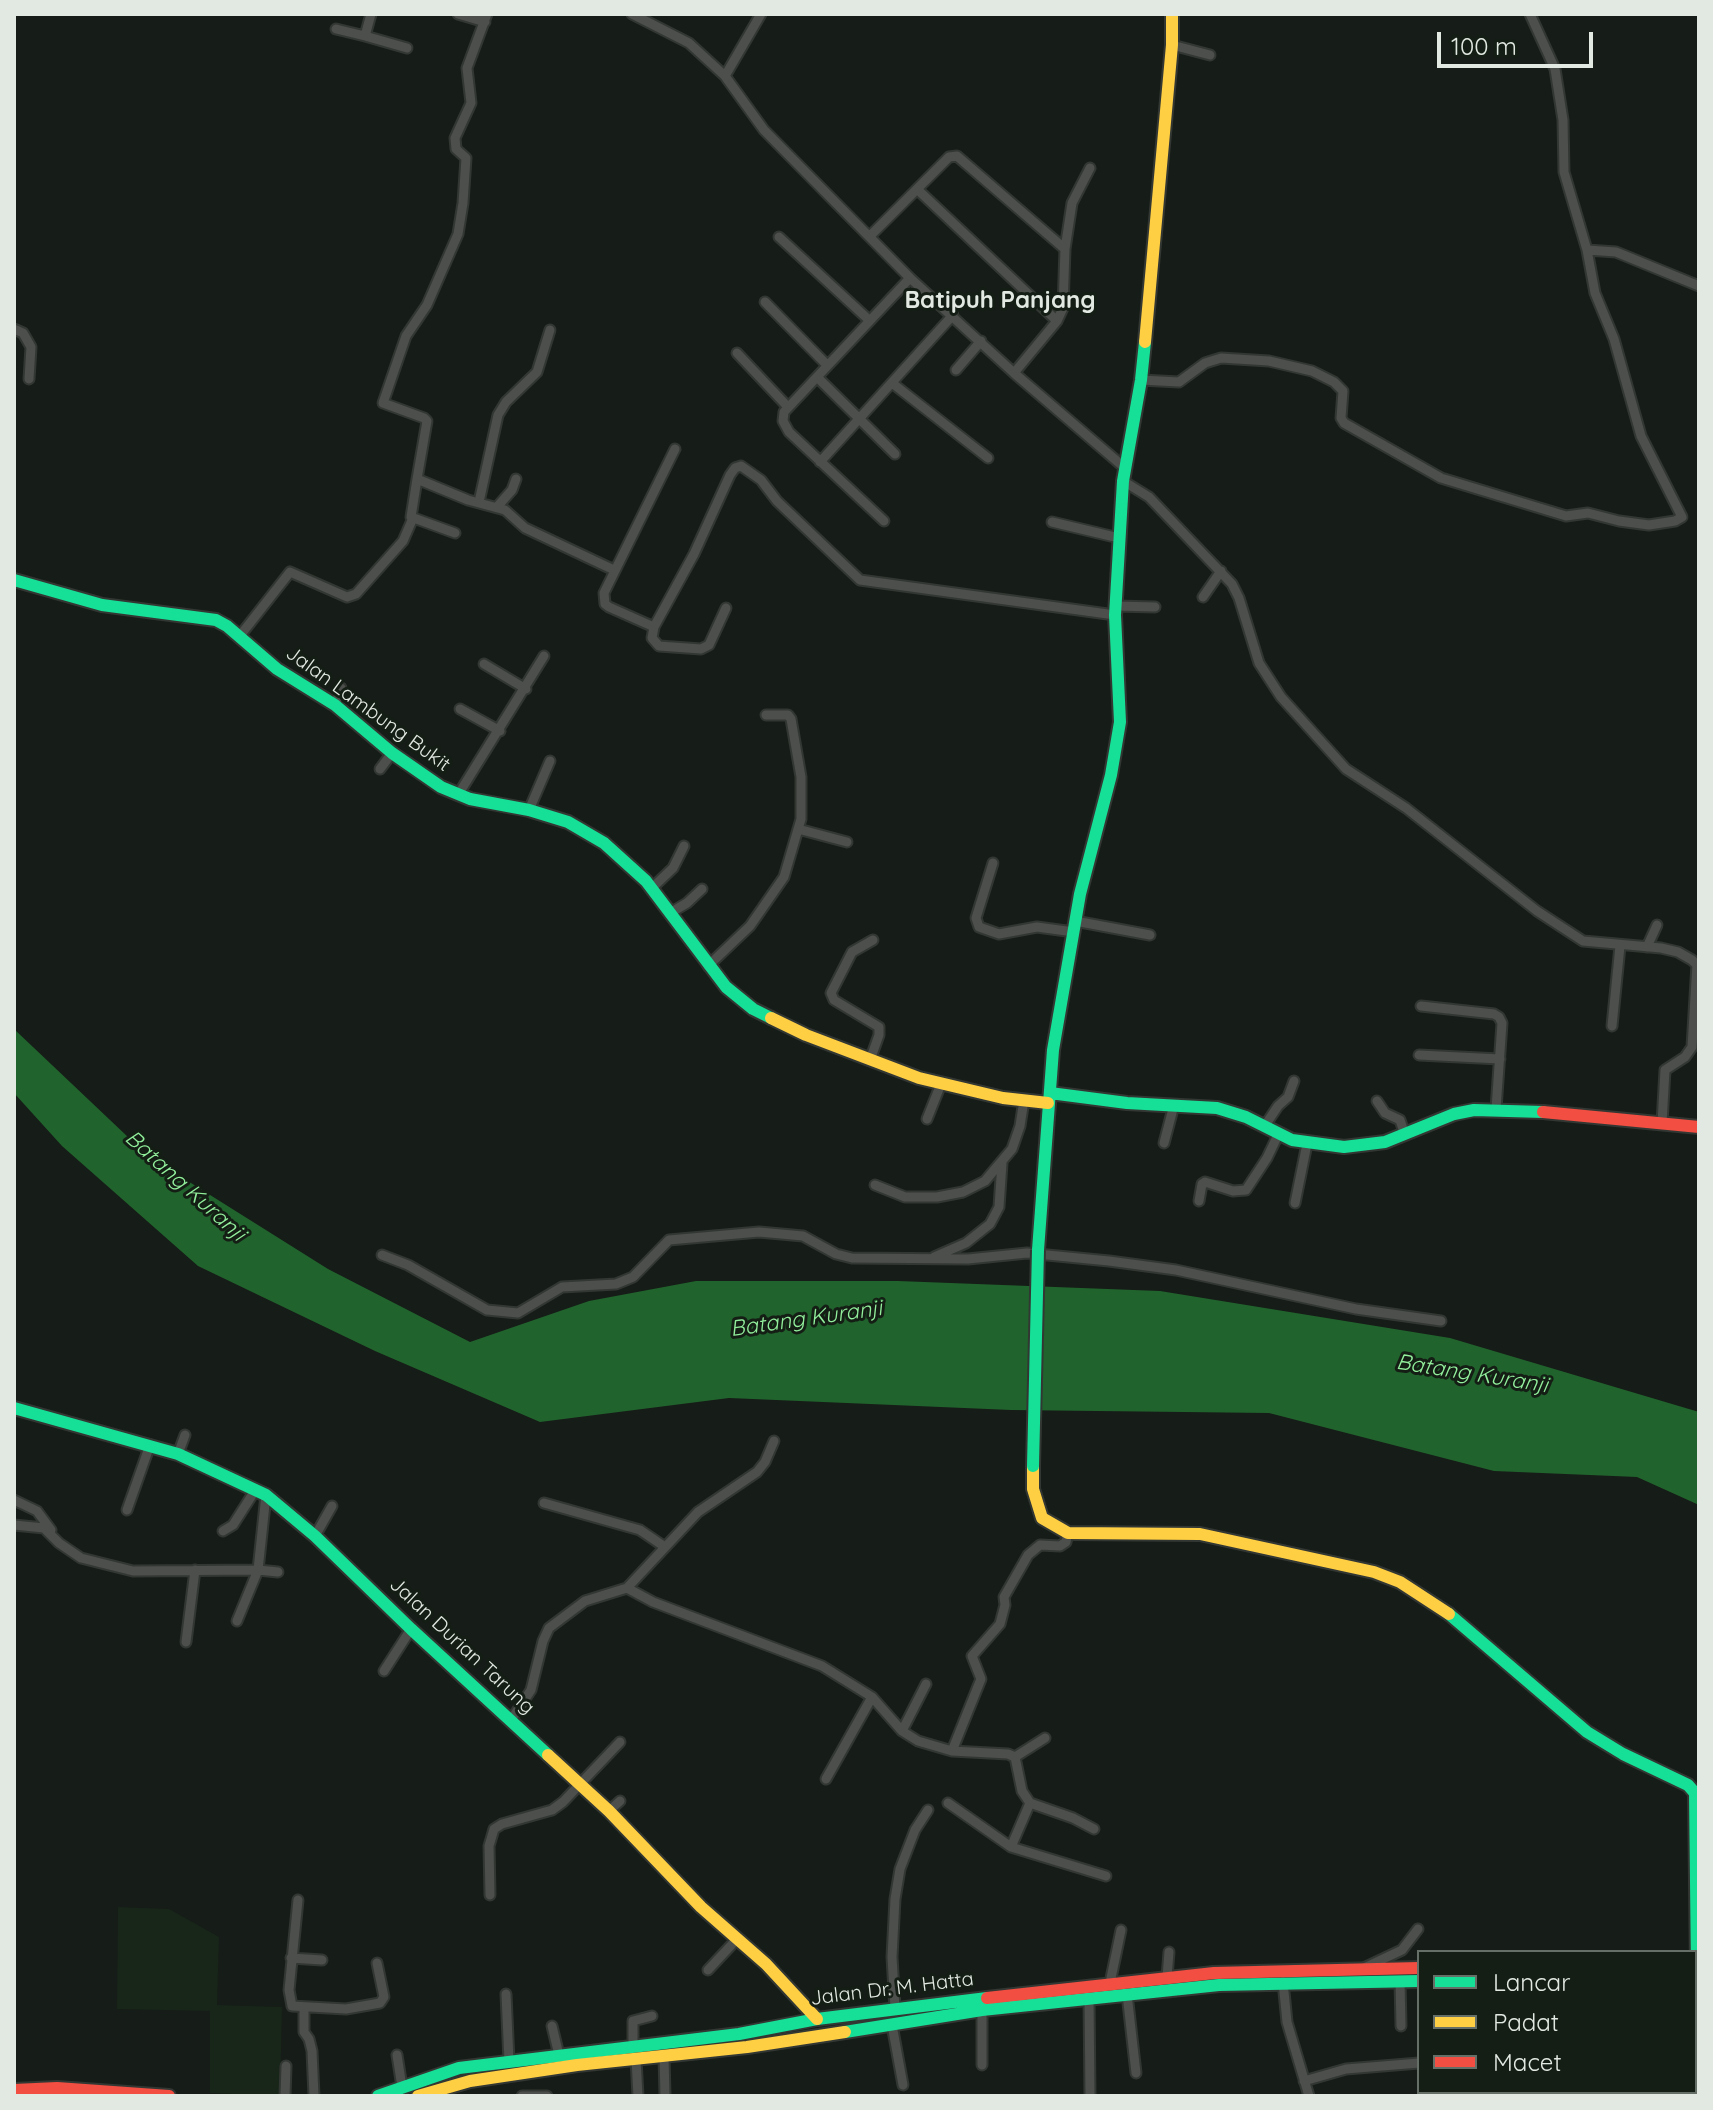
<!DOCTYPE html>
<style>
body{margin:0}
#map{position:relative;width:1713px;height:2110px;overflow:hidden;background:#161c17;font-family:Quicksand,sans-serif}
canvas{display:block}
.frame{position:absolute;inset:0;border:16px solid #e2e8e2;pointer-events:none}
.legend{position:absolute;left:1417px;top:1950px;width:280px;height:144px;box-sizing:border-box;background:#141e15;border:2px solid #666f67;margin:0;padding:10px 14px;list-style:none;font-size:24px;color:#e2e8e2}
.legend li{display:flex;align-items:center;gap:16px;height:40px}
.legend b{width:40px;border:2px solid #666f67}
.scale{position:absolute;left:1437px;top:32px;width:156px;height:36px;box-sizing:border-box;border:4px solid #e2e8e2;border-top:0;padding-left:10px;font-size:24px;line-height:28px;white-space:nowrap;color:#e2e8e2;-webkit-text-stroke:6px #141e15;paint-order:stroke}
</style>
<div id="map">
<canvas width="1713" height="2110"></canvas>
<div class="frame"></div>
<ul class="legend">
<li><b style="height:10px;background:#16e098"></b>Lancar</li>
<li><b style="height:10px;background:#ffcf43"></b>Padat</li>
<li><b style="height:10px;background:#f24e42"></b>Macet</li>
</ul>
<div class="scale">100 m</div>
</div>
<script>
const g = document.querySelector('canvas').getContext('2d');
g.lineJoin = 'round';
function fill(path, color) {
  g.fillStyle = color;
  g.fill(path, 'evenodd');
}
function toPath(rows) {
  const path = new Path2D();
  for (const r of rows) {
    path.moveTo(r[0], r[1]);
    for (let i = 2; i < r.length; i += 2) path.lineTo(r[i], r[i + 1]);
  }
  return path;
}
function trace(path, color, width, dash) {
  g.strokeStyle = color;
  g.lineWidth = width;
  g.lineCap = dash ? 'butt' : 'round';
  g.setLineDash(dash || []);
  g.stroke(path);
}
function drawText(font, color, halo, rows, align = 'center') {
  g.font = font + ' Quicksand,sans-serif';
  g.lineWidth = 6;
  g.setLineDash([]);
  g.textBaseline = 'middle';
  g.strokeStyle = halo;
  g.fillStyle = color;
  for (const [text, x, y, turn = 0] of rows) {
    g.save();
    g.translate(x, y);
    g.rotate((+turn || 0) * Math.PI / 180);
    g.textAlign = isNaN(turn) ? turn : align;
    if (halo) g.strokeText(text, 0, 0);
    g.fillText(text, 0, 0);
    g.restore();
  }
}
const built = toPath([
 [118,1907,169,1909,219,1937,217,2005,282,2007,280,2096,210,2093,210,2011,117,2009]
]);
const water = toPath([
 [14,1029,148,1156,328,1269,470,1342,589,1301,696,1281,898,1281,1160,1291,1450,1338,1699,1412,1699,1505,1637,1477,1494,1471,1269,1413,1011,1410,729,1398,540,1422,375,1351,198,1266,62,1146,14,1093]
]);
const street = toPath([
 [458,14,485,22],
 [487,14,467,68,471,103,455,138,456,149,466,158,463,203,458,234,427,305,406,336,383,403,424,418,427,421,417,479,468,500,505,510,525,528,614,570],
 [632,14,689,43,725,76,764,130,910,278,1014,373,1125,468],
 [336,29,365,36,371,14],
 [365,36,407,48],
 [1172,45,1210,55],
 [725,76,761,14],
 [918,190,1057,321],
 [870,236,949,157,957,156,1065,249,1063,308,1057,321,1014,373],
 [779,237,869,320],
 [1065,249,1072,203,1090,168],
 [1587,250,1616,252,1699,286],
 [765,302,827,365],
 [14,329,23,333,31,347,29,379],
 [737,353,787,406],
 [956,370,981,341],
 [817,377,895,454],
 [1141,380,1179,382,1205,363,1221,358,1269,361,1312,371,1334,382,1343,391,1341,418,1344,423,1441,478,1566,516,1588,513,1619,521,1649,525,1675,521,1682,517,1641,436,1614,339,1595,293,1587,250,1564,172,1563,120,1555,69,1530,14],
 [892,383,988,458],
 [820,462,953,315],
 [417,479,411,517,455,533],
 [1123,481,1149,497,1232,584,1239,598,1259,663,1281,697,1346,769,1406,808,1537,911,1583,941,1661,948,1678,952,1692,960,1699,967],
 [479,502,498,415,506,402,537,372,550,330],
 [497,507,512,490,516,479],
 [884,521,789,432,783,421,784,412,910,278],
 [1052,522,1119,538],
 [1203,597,1221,571],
 [1116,606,1155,607],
 [726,608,709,645,701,649,659,646,652,638,654,627,694,554,730,475,735,468,741,466,761,480,777,501,860,580,1115,615],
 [654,627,609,607,605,604,604,593,675,449],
 [239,637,290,572,347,597,356,594,403,541,413,518],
 [484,664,526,689],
 [335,705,341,688],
 [460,709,500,731],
 [380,769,392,753],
 [458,795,544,656],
 [529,810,550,761],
 [798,829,847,842],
 [993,863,976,918,979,927,999,934,1037,927,1074,932],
 [652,888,673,868,684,846],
 [670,913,687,903,702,889],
 [1075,921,1150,935],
 [1647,947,1657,925],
 [708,966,750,926,784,877,801,819,801,777,791,719,788,715,766,715],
 [1421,1006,1494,1014,1499,1017,1502,1023,1496,1109],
 [1612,1026,1620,946],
 [1419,1055,1500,1059],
 [870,1060,879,1035,879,1027,834,1000,831,993,852,952,873,940],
 [1377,1101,1385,1113,1400,1120,1405,1135],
 [927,1119,941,1084],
 [1662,1123,1665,1070,1685,1057,1692,1047,1697,964],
 [1264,1127,1278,1106,1288,1097,1294,1081],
 [1164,1143,1174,1105],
 [875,1185,905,1197,937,1197,963,1192,985,1181,1012,1149,1020,1126,1024,1100],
 [1199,1201,1202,1184,1205,1182,1233,1191,1246,1190,1267,1158,1278,1135],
 [1295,1203,1307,1144],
 [382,1255,408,1265,487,1310,518,1313,562,1287,616,1284,633,1277,669,1240,759,1232,803,1236,836,1254,852,1258,968,1259,1027,1253,1109,1261,1176,1270,1356,1309,1441,1321],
 [934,1257,966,1243,990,1224,999,1207,1002,1163],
 [178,1454,185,1435],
 [14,1500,37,1511,51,1530],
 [544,1503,640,1530,665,1547],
 [127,1510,150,1445],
 [14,1525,44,1528,59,1543,81,1558,133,1571,258,1570,278,1572],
 [223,1531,233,1525,256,1489],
 [315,1536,332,1506],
 [627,1588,653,1602,822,1666,872,1697,902,1731,918,1741,952,1751,1008,1754,1015,1757,1022,1791,1030,1803,1011,1847],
 [237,1621,258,1570,266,1495],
 [186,1642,195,1570],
 [384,1671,411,1629],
 [511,1720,531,1690,543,1641,549,1628,585,1601,627,1588,698,1512,757,1472,765,1462,774,1441],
 [902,1731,926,1684],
 [952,1751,981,1679,972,1656,1000,1624,1005,1605,1004,1597,1028,1555,1040,1545,1060,1546,1066,1542,1068,1533],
 [1015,1757,1045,1738],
 [826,1779,872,1697],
 [948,1803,1011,1847,1106,1876],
 [1030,1803,1073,1818,1094,1829],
 [609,1811,620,1801],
 [490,1895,489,1846,494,1829,502,1824,552,1810,563,1802,620,1742],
 [298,1900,289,1990,292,2006,346,2009,380,2003,384,1997,377,1963],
 [291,1958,322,1960],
 [1366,1967,1402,1950,1418,1929],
 [708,1970,737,1939],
 [1167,1977,1169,1952],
 [1400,1981,1401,2026],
 [1283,1982,1287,2022,1309,2096],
 [1110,1983,1121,1930],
 [506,1994,509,2061],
 [1127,1994,1136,2073],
 [1089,1998,1090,2096],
 [1695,2007,1699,2007],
 [304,2008,304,2032,309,2039,312,2051,314,2096],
 [895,2008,892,1957,895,1899,900,1869,915,1830,928,1810],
 [982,2010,982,2065],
 [892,2025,903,2085],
 [552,2026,559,2055],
 [633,2046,633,2021,652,2016],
 [397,2055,402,2087],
 [664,2056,665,2096],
 [636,2059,638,2096],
 [1304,2081,1346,2069,1419,2063],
 [1436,2092,1436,2096],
 [285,2096,286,2066],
 [522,2096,547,2096]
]);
const fast = toPath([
 [14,580,102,605,216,620,227,626,277,669,335,705,392,753,441,787,470,799,529,810,568,822,604,843,646,881,726,987,753,1009,771,1018],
 [1050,1093,1127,1103,1217,1108,1246,1117,1292,1140,1344,1147,1385,1142,1454,1114,1474,1110,1543,1112],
 [1038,1250,1053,1050,1080,894,1111,775,1120,722,1115,615,1123,481,1141,380,1145,342],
 [14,1408,178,1454,266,1495,315,1536,411,1629,548,1755],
 [1449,1614,1587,1732,1623,1754,1688,1785,1695,1793,1697,1971],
 [1695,1984,1699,1984],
 [845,2032,982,2010,1219,1985,1419,1981],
 [378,2096,459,2068,739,2034,817,2019,987,1998]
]);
const slow = toPath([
 [1145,342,1172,45,1172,14],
 [771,1018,806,1035,919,1078,1003,1098,1048,1103],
 [1033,1466,1033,1489,1042,1518,1068,1533,1200,1534,1374,1572,1400,1582,1449,1614],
 [548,1755,609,1811,701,1907,766,1964,817,2019],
 [418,2096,470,2081,577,2065,747,2047,845,2032]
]);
const jam = toPath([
 [1543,1112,1699,1127],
 [987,1998,1214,1973,1419,1968],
 [14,2090,57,2088,169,2096]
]);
const fastBridge = toPath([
 [1033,1466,1038,1250]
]);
const streetNames = [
 ["Jalan Lambung Bukit",368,709,36],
 ["Jalan Durian Tarung",462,1646,43],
 ["Jalan Dr. M. Hatta",892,1989,-7]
];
const waterNames = [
 ["Batang Kuranji",185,1186,42],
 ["Batang Kuranji",806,1319,-8],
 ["Batang Kuranji",1472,1374,9]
];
const quarterNames = [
 ["Batipuh Panjang",1000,301]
];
fill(built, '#182519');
fill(water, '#21632d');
trace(street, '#333733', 13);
trace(fast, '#333733', 16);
trace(slow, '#333733', 16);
trace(jam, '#333733', 16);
trace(street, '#4c4f4c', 9);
trace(fast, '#16e098', 12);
trace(slow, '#ffcf43', 12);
trace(jam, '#f24e42', 12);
trace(fastBridge, '#333733', 16, []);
trace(fastBridge, '#16e098', 12);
drawText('20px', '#e2e8e2', '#141e15', streetNames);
drawText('italic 22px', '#92f09c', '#141e15', waterNames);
drawText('bold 24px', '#e2e8e2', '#141e15', quarterNames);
</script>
